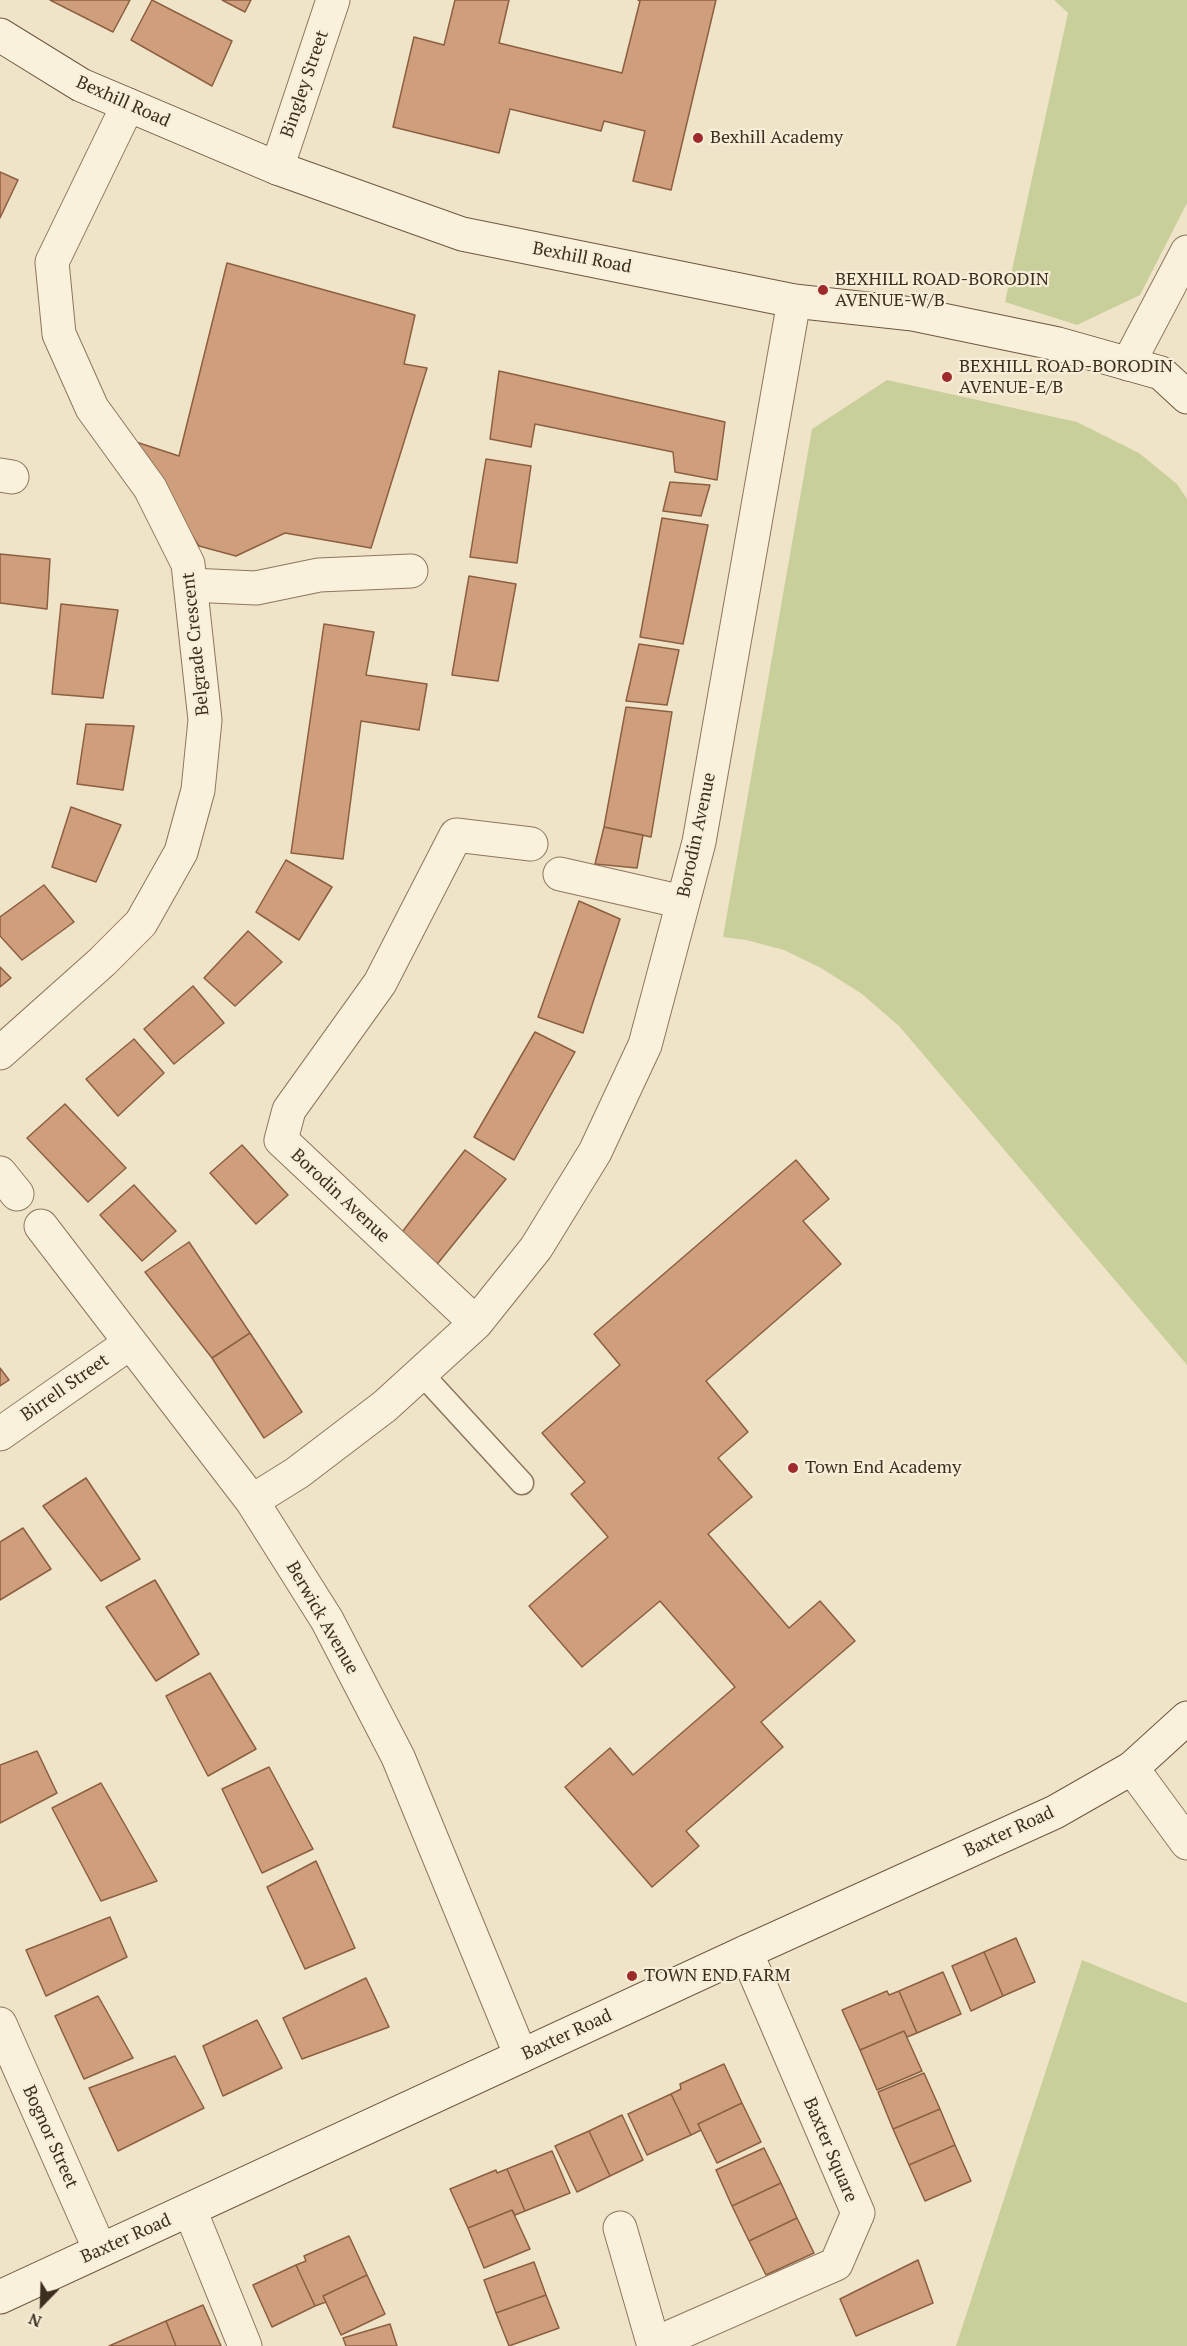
<!DOCTYPE html>
<style>
body{margin:0}
#map{position:relative;width:1187px;height:2346px;overflow:hidden;background:#f0e4c8;font-family:"PT Serif",serif}
canvas{display:block}
.north{position:absolute;left:12px;top:2274px;width:60px;height:60px;-webkit-text-stroke:4px #f7eed8;paint-order:stroke;rotate:203deg;font-size:16px;font-weight:700;line-height:24px;text-align:center;color:#3d2e20}
.north::after{content:'';display:block;margin:auto;width:21px;height:27px;background:#3d2e20;clip-path:polygon(50% 0,100% 100%,50% 72%,0 100%)}
</style>
<div id="map">
<canvas width="1187" height="2346"></canvas>
<div class="north">N</div>
</div>
<script>
const g = document.querySelector('canvas').getContext('2d');
g.lineJoin = 'round';
function fill(path, color) {
  g.fillStyle = color;
  g.fill(path, 'evenodd');
}
function toPath(rows) {
  const path = new Path2D();
  for (const r of rows) {
    path.moveTo(r[0], r[1]);
    for (let i = 2; i < r.length; i += 2) path.lineTo(r[i], r[i + 1]);
  }
  return path;
}
function trace(path, color, width, dash) {
  g.strokeStyle = color;
  g.lineWidth = width;
  g.lineCap = dash ? 'butt' : 'round';
  g.setLineDash(dash || []);
  g.stroke(path);
}
function drawText(font, color, halo, rows, align = 'center') {
  g.font = font + ' "PT Serif",serif';
  g.lineWidth = 4.5;
  g.setLineDash([]);
  g.textBaseline = 'middle';
  g.strokeStyle = halo;
  g.fillStyle = color;
  for (const [text, x, y, turn = 0] of rows) {
    g.save();
    g.translate(x, y);
    g.rotate((+turn || 0) * Math.PI / 180);
    g.textAlign = isNaN(turn) ? turn : align;
    if (halo) g.strokeText(text, 0, 0);
    g.fillText(text, 0, 0);
    g.restore();
  }
}
const green = toPath([
 [1054,0,1187,0,1187,203,1140,295,1077,325,1005,302,1068,13],
 [887,380,1077,422,1139,453,1177,484,1187,499,1187,1365,899,1026,862,994,821,968,784,950,746,940,723,937,812,429],
 [1082,1960,1187,2003,1187,2346,956,2346]
]);
const building = toPath([
 [50,0,130,0,113,32,50,0],
 [152,0,232,41,212,86,131,40,152,0],
 [222,0,251,0,245,12,222,0],
 [455,0,509,0,499,43,622,73,640,1,638,0,716,0,671,190,633,181,645,131,604,121,601,131,510,109,499,153,393,127,414,37,444,45,455,0],
 [0,172,18,180,0,218,0,172],
 [227,263,415,315,404,364,427,368,371,548,285,533,236,556,199,546,127,439,179,456,227,263],
 [499,371,725,422,717,480,675,472,673,452,535,424,531,447,490,439,499,371],
 [486,459,531,466,517,563,470,557,486,459],
 [670,482,710,485,701,516,663,511,670,482],
 [662,518,708,525,683,644,640,637,662,518],
 [0,554,50,559,47,609,0,603,0,554],
 [469,576,516,584,498,681,452,675,469,576],
 [61,604,118,610,103,698,52,694,61,604],
 [324,624,374,632,366,675,427,684,419,730,361,721,343,859,291,853,324,624],
 [639,644,679,650,667,705,626,701,639,644],
 [626,707,672,712,651,837,604,827,626,707],
 [86,724,134,726,123,790,77,784,86,724],
 [71,807,121,825,96,882,52,867,71,807],
 [604,827,643,835,637,868,595,864,604,827],
 [286,860,332,887,299,940,256,912,286,860],
 [44,885,74,922,22,960,0,936,0,917,44,885],
 [579,901,620,919,583,1033,538,1017,579,901],
 [248,931,282,962,235,1006,204,978,248,931],
 [0,967,11,978,0,987,0,967],
 [193,986,224,1023,174,1064,144,1029,193,986],
 [535,1032,575,1052,514,1160,474,1137,535,1032],
 [134,1039,164,1073,118,1116,86,1079,134,1039],
 [65,1104,126,1168,88,1202,27,1138,65,1104],
 [242,1145,288,1195,256,1224,210,1173,242,1145],
 [465,1150,506,1179,430,1273,396,1240,465,1150],
 [796,1160,829,1199,803,1221,841,1264,706,1381,748,1432,718,1458,752,1497,708,1534,789,1628,820,1601,855,1641,761,1722,783,1747,686,1831,699,1846,652,1887,565,1787,610,1748,633,1775,735,1687,660,1601,582,1667,529,1606,608,1537,571,1494,585,1482,542,1433,620,1365,594,1334,796,1160],
 [134,1185,176,1231,142,1261,100,1215,134,1185],
 [189,1242,250,1333,212,1358,145,1272,189,1242],
 [250,1333,302,1412,264,1438,212,1358,250,1333],
 [0,1368,9,1380,0,1386,0,1368],
 [86,1478,140,1559,101,1581,43,1506,86,1478],
 [23,1528,51,1569,0,1600,0,1542,23,1528],
 [155,1580,199,1654,156,1681,106,1607,155,1580],
 [210,1673,256,1749,208,1776,166,1696,210,1673],
 [37,1751,57,1793,0,1823,0,1765,37,1751],
 [269,1767,313,1849,262,1873,222,1789,269,1767],
 [101,1783,157,1881,101,1901,52,1808,101,1783],
 [316,1861,355,1948,305,1969,267,1887,316,1861],
 [110,1917,127,1957,46,1996,26,1950,110,1917],
 [1016,1938,1035,1982,1003,1996,984,1952,1016,1938],
 [984,1952,1003,1996,971,2011,952,1966,984,1952],
 [943,1972,961,2014,917,2033,899,1991,943,1972],
 [366,1978,389,2027,302,2059,283,2018,366,1978],
 [887,1991,889,1995,899,1991,917,2033,907,2037,904,2031,860,2050,842,2010,887,1991],
 [98,1996,133,2058,84,2079,55,2016,98,1996],
 [257,2020,282,2068,223,2096,203,2046,257,2020],
 [904,2031,922,2071,877,2090,860,2050,904,2031],
 [175,2056,204,2108,118,2151,89,2088,175,2056],
 [724,2064,742,2103,698,2124,701,2130,691,2135,671,2094,681,2089,680,2084,724,2064],
 [924,2073,940,2109,893,2129,878,2092,924,2073],
 [671,2094,691,2135,647,2155,628,2114,671,2094],
 [742,2103,761,2142,717,2163,698,2124,742,2103],
 [940,2109,955,2145,909,2165,893,2129,940,2109],
 [622,2115,643,2160,610,2176,589,2131,622,2115],
 [589,2131,610,2176,577,2192,555,2146,589,2131],
 [955,2145,971,2181,925,2201,909,2165,955,2145],
 [764,2148,781,2183,732,2206,716,2170,764,2148],
 [552,2151,570,2193,525,2211,507,2169,552,2151],
 [507,2169,525,2211,515,2215,512,2210,468,2228,450,2189,496,2170,497,2173,507,2169],
 [781,2183,797,2218,749,2241,732,2206,781,2183],
 [512,2210,530,2249,484,2268,468,2228,512,2210],
 [797,2218,814,2253,766,2275,749,2241,797,2218],
 [349,2236,367,2275,323,2296,326,2302,315,2306,296,2265,306,2261,304,2256,349,2236],
 [918,2260,933,2303,856,2336,840,2299,918,2260],
 [534,2262,546,2295,496,2313,484,2280,534,2262],
 [296,2265,315,2306,272,2327,253,2285,296,2265],
 [367,2275,385,2314,341,2335,323,2296,367,2275],
 [546,2295,559,2328,509,2346,496,2313,546,2295],
 [203,2305,221,2346,176,2346,166,2321,203,2305],
 [166,2321,176,2346,109,2346,166,2321],
 [390,2324,397,2346,346,2346,343,2338,390,2324]
]);
const lane = toPath([
 [421,1373,522,1483]
]);
const street = toPath([
 [277,168,333,0],
 [1128,364,1187,252],
 [0,475,12,477],
 [190,585,256,588,319,575,411,571],
 [560,874,683,902],
 [0,1053,102,962,141,923,181,852,198,790,205,720,188,564,150,488,92,408,59,334,52,262,128,105],
 [0,1173,17,1194],
 [41,1226,252,1501,327,1620,398,1757,521,2056],
 [476,1323,281,1140,289,1110,380,983,456,835,531,844],
 [0,1434,130,1343],
 [252,1501,297,1473,385,1406,476,1323,536,1248,595,1152,645,1045,699,842,794,301],
 [1132,1768,1187,1843],
 [0,2024,100,2250],
 [190,2210,245,2346],
 [620,2228,654,2346],
 [654,2344,836,2264,858,2213,746,1952]
]);
const secondary = toPath([
 [0,35,81,85,277,168,462,234,794,301,913,314,1058,344,1161,373,1187,397],
 [0,2297,746,1952,1055,1812,1132,1768,1187,1718]
]);
const markers = [
 [698,138,6,"#9e2a2b"],
 [823,290,6,"#9e2a2b"],
 [947,377,6,"#9e2a2b"],
 [793,1468,6,"#9e2a2b"],
 [632,1976,6,"#9e2a2b"]
];
const streetNames = [
 ["Bingley Street",305,84,-71],
 ["Bexhill Road",123,102,24],
 ["Bexhill Road",582,258,11],
 ["Belgrade Crescent",196,644,-96],
 ["Borodin Avenue",697,835,-78],
 ["Borodin Avenue",340,1196,43],
 ["Birrell Street",65,1388,-35],
 ["Berwick Avenue",322,1618,60],
 ["Baxter Road",1009,1832,-25],
 ["Baxter Road",567,2035,-25],
 ["Bognor Street",50,2137,66],
 ["Baxter Square",830,2150,67],
 ["Baxter Road",126,2239,-24]
];
const poiNames = [
 ["Bexhill Academy",710,138],
 ["BEXHILL ROAD-BORODIN",835,280],
 ["AVENUE-W/B",835,301],
 ["BEXHILL ROAD-BORODIN",959,367],
 ["AVENUE-E/B",959,388],
 ["Town End Academy",805,1468],
 ["TOWN END FARM",644,1976]
];
fill(green, '#c9cf9b');
fill(building, '#cf9f7d');
trace(building, '#8d5f41', 1.5);
trace(lane, '#8d765c', 25);
trace(street, '#8d765c', 35);
trace(secondary, '#6f573f', 35);
trace(lane, '#faf1dc', 22);
trace(street, '#faf1dc', 33);
trace(secondary, '#faf1dc', 33);
for (const [x, y, r, color] of markers) {
  const dot = new Path2D();
  dot.arc(x, y, r, 0, 2 * Math.PI);
  g.fillStyle = color;
  g.fill(dot);
  trace(dot, '#f7eed8', 2);
}
drawText('18px', '#3d2e20', '#f7eed8', streetNames);
drawText('18px', '#3d2e20', '#f7eed8', poiNames, 'left');
</script>
